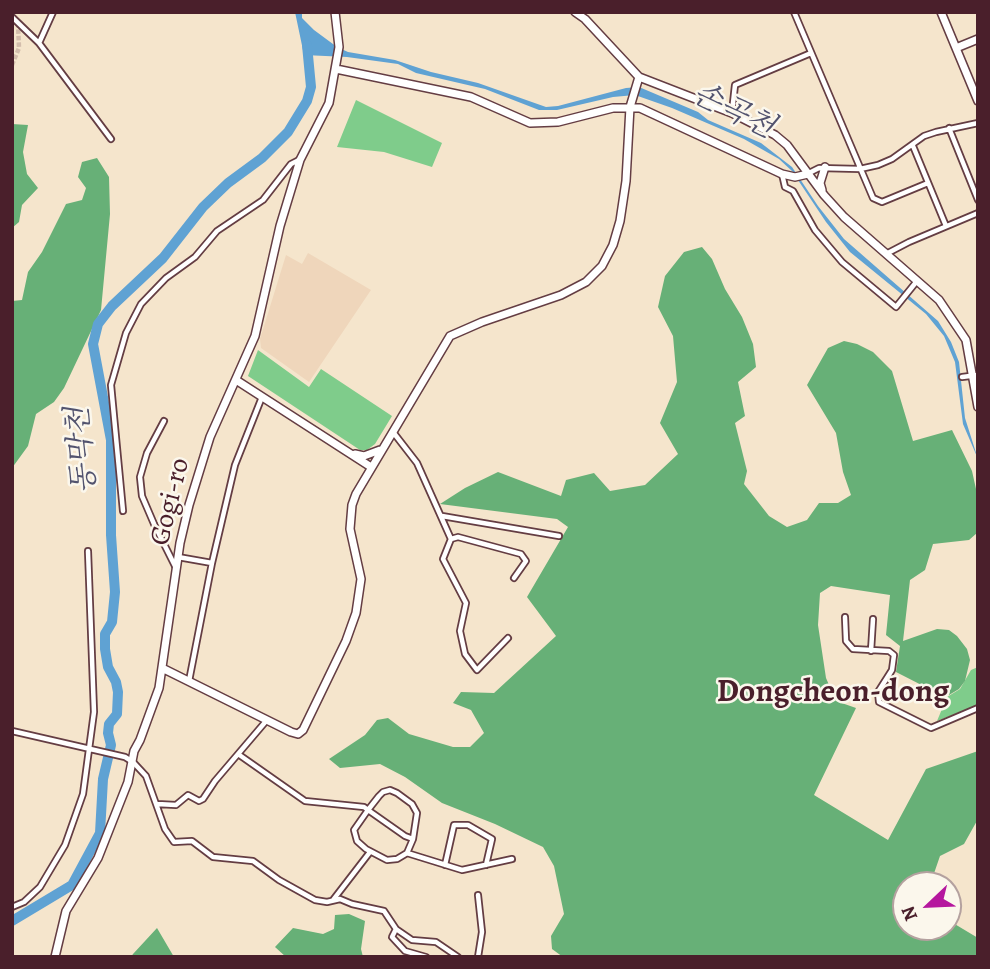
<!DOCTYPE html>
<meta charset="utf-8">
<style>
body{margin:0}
#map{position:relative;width:990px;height:969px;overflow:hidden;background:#f5e5cc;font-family:Alegreya,serif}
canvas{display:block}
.frame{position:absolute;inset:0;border:14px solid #4a1f2b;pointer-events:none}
.north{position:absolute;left:892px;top:871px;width:70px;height:70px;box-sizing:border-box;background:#fbf7ec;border:2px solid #b4a19f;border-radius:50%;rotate:247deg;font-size:19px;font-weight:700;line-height:28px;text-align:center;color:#4a1f2b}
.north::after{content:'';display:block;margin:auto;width:24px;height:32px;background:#b5179e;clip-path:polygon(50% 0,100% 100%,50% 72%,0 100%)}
</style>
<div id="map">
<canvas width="990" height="969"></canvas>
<div class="frame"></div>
<div class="north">N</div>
</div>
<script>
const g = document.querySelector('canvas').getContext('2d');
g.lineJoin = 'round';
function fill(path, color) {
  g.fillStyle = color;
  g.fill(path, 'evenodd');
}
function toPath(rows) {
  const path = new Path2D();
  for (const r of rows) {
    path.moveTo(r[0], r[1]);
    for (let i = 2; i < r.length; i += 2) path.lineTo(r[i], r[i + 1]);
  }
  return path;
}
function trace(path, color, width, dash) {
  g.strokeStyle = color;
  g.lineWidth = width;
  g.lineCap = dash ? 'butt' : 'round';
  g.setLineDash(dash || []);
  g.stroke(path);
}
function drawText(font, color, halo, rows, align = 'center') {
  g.font = font + ' Alegreya,"Noto Serif KR",serif';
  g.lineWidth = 5;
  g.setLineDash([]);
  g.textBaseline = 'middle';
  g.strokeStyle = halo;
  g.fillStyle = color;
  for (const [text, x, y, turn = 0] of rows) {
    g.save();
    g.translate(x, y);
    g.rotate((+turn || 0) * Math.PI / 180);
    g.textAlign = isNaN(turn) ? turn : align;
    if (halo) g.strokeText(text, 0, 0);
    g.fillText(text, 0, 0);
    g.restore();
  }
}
const built = toPath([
 [308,253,371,290,309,382,261,348,260,339,286,255,302,264]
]);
const green = toPath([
 [356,100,442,143,432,167,384,152,337,147],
 [258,350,309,387,321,369,392,416,375,444,367,450,360,450,248,376],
 [978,667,978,705,937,721,947,697,960,689,971,670]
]);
const forest = toPath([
 [12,124,28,125,23,152,27,174,38,188,22,205,19,222,12,228],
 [97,158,109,177,110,214,101,310,64,388,54,402,36,414,28,446,12,468,12,301,22,300,28,272,42,252,66,204,82,200,86,188,78,177,82,162],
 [702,247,712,259,725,289,742,317,753,344,756,367,738,382,745,416,735,423,747,471,744,484,769,516,787,527,807,520,819,503,838,503,851,495,843,472,836,433,807,385,828,348,844,341,857,344,873,352,892,371,913,441,952,430,972,471,976,489,977,533,969,540,933,544,925,570,910,580,903,641,937,629,949,630,957,636,967,649,970,660,965,681,959,689,949,695,943,696,896,672,900,646,886,635,890,595,831,586,820,593,818,625,826,678,836,701,856,708,814,795,888,840,926,769,978,751,978,819,964,844,940,856,930,885,906,885,906,927,948,927,948,920,978,938,978,957,563,957,552,949,551,936,564,914,554,866,543,847,495,824,442,803,405,777,380,764,340,768,329,759,365,735,377,720,388,718,409,734,453,747,470,747,484,733,471,710,453,703,461,692,494,693,556,636,527,597,568,527,557,519,440,504,465,488,498,472,561,496,566,480,594,473,610,491,645,485,678,454,660,423,677,382,673,336,658,307,665,276,684,252],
 [349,914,365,921,361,949,363,957,286,957,275,947,293,928,323,934,334,929,335,915],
 [157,928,174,957,131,957,133,954]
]);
const water = toPath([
 [295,12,302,12,302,18,314,30,337,47,348,52,395,60,431,72,478,83,546,107,558,106,626,88,639,87,698,112,708,120,761,143,792,167,818,206,844,239,938,321,951,342,959,362,965,418,978,459,963,424,955,362,944,336,926,314,850,252,826,222,792,171,779,159,744,139,672,108,635,95,613,97,557,110,539,110,485,89,416,73,398,64,347,57,304,55]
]);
const river = toPath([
 [12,921,72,885,100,833,103,779,111,745,108,733,109,724,117,714,118,692,116,682,108,667,105,649,105,634,112,622,115,592,111,535,111,440,93,344,98,324,112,306,163,258,203,207,228,183,262,158,288,132,307,101,311,87,307,45]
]);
const streetTunnel = toPath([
 [12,65,19,48,18,23]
]);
const street = toPath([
 [794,12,873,198,882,202,928,183],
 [12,17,39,43,111,139],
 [39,43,53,12],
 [732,112,735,85,811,53],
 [949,128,978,200],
 [913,146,946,226],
 [809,173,819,168,860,169,878,165,892,159,924,136,936,132,978,123],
 [782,174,785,187,793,191,815,230,842,262,896,307,917,281],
 [886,254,909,242,978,213],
 [962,377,978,375],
 [164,421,147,453,140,477,142,496,154,524,176,568],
 [393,432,417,463,451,539,443,559,466,603,460,631,465,654,477,670,508,638],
 [123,511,111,385,126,333,141,304,166,278,195,257,217,231,263,200,291,164,299,160],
 [442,516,559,536],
 [451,539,458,537,521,554,526,561,514,578],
 [178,557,212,563],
 [845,617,846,641,853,649,889,651,894,655,892,670,878,692,879,702,931,728,978,708],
 [871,651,873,619],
 [189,681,212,563,235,465,262,397],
 [12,731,125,757,133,762,146,776,165,829,174,842,192,841,213,857,253,861,279,880,315,900,327,902,340,899,352,904,384,911,396,929,392,937,405,951,426,957],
 [238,754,305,801,364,807,368,810,405,836,413,839,407,853,397,859,387,860,366,849,357,841,354,830,368,810,379,796,383,792,390,790,397,793,412,804,417,813,413,839],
 [157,804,176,805,188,795,199,801,203,799,215,781,267,720],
 [407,853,462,870,512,859],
 [445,865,454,825,468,825,492,839,486,865],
 [333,900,370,852],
 [12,907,24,902,40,887,65,845,83,794,94,712,88,551],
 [396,929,412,940,436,942,458,957],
 [478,957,482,932,478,895]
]);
const secondary = toPath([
 [575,12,585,19,639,77,732,113,775,135,787,145,824,195,844,217,939,300,966,340,978,407],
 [941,12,978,101],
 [956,48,978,39],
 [336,69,471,97,530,123,558,122,613,108,640,108,782,174,795,177,808,174],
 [822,190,820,183,825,167],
 [236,380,371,467],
 [355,454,364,456,380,450],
 [164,669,291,732,298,734,303,730,346,641,356,613,361,579,350,529,352,505,356,494,450,336,482,322,561,295,586,282,602,266,613,245,620,221,626,181,630,107,639,77],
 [55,957,66,911,98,858,128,782,134,751,140,740,159,688,180,543,189,505,210,437,255,336,280,226,300,160,329,103,339,47,335,12]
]);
const streetNames = [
 ["Gogi-ro",171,502,-76]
];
const waterNames = [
 ["손곡천",733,112,26],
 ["동막천",83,450,-95]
];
const quarterNames = [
 ["Dongcheon-dong",833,693]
];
fill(built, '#efd6bb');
fill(green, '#7fcc8b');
fill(forest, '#67b077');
fill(water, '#5fa2d3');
trace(river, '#5fa2d3', 10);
trace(streetTunnel, '#d3bdac', 4.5, [4.5, 2]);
trace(street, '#643d43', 8);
trace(secondary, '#643d43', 10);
trace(street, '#fff', 4.5);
trace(secondary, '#fff', 7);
drawText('28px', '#4a1f2b', '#fbf7ec', streetNames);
drawText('italic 30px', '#52536e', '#fbf7ec', waterNames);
drawText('bold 32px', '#4a1f2b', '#fbf7ec', quarterNames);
</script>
